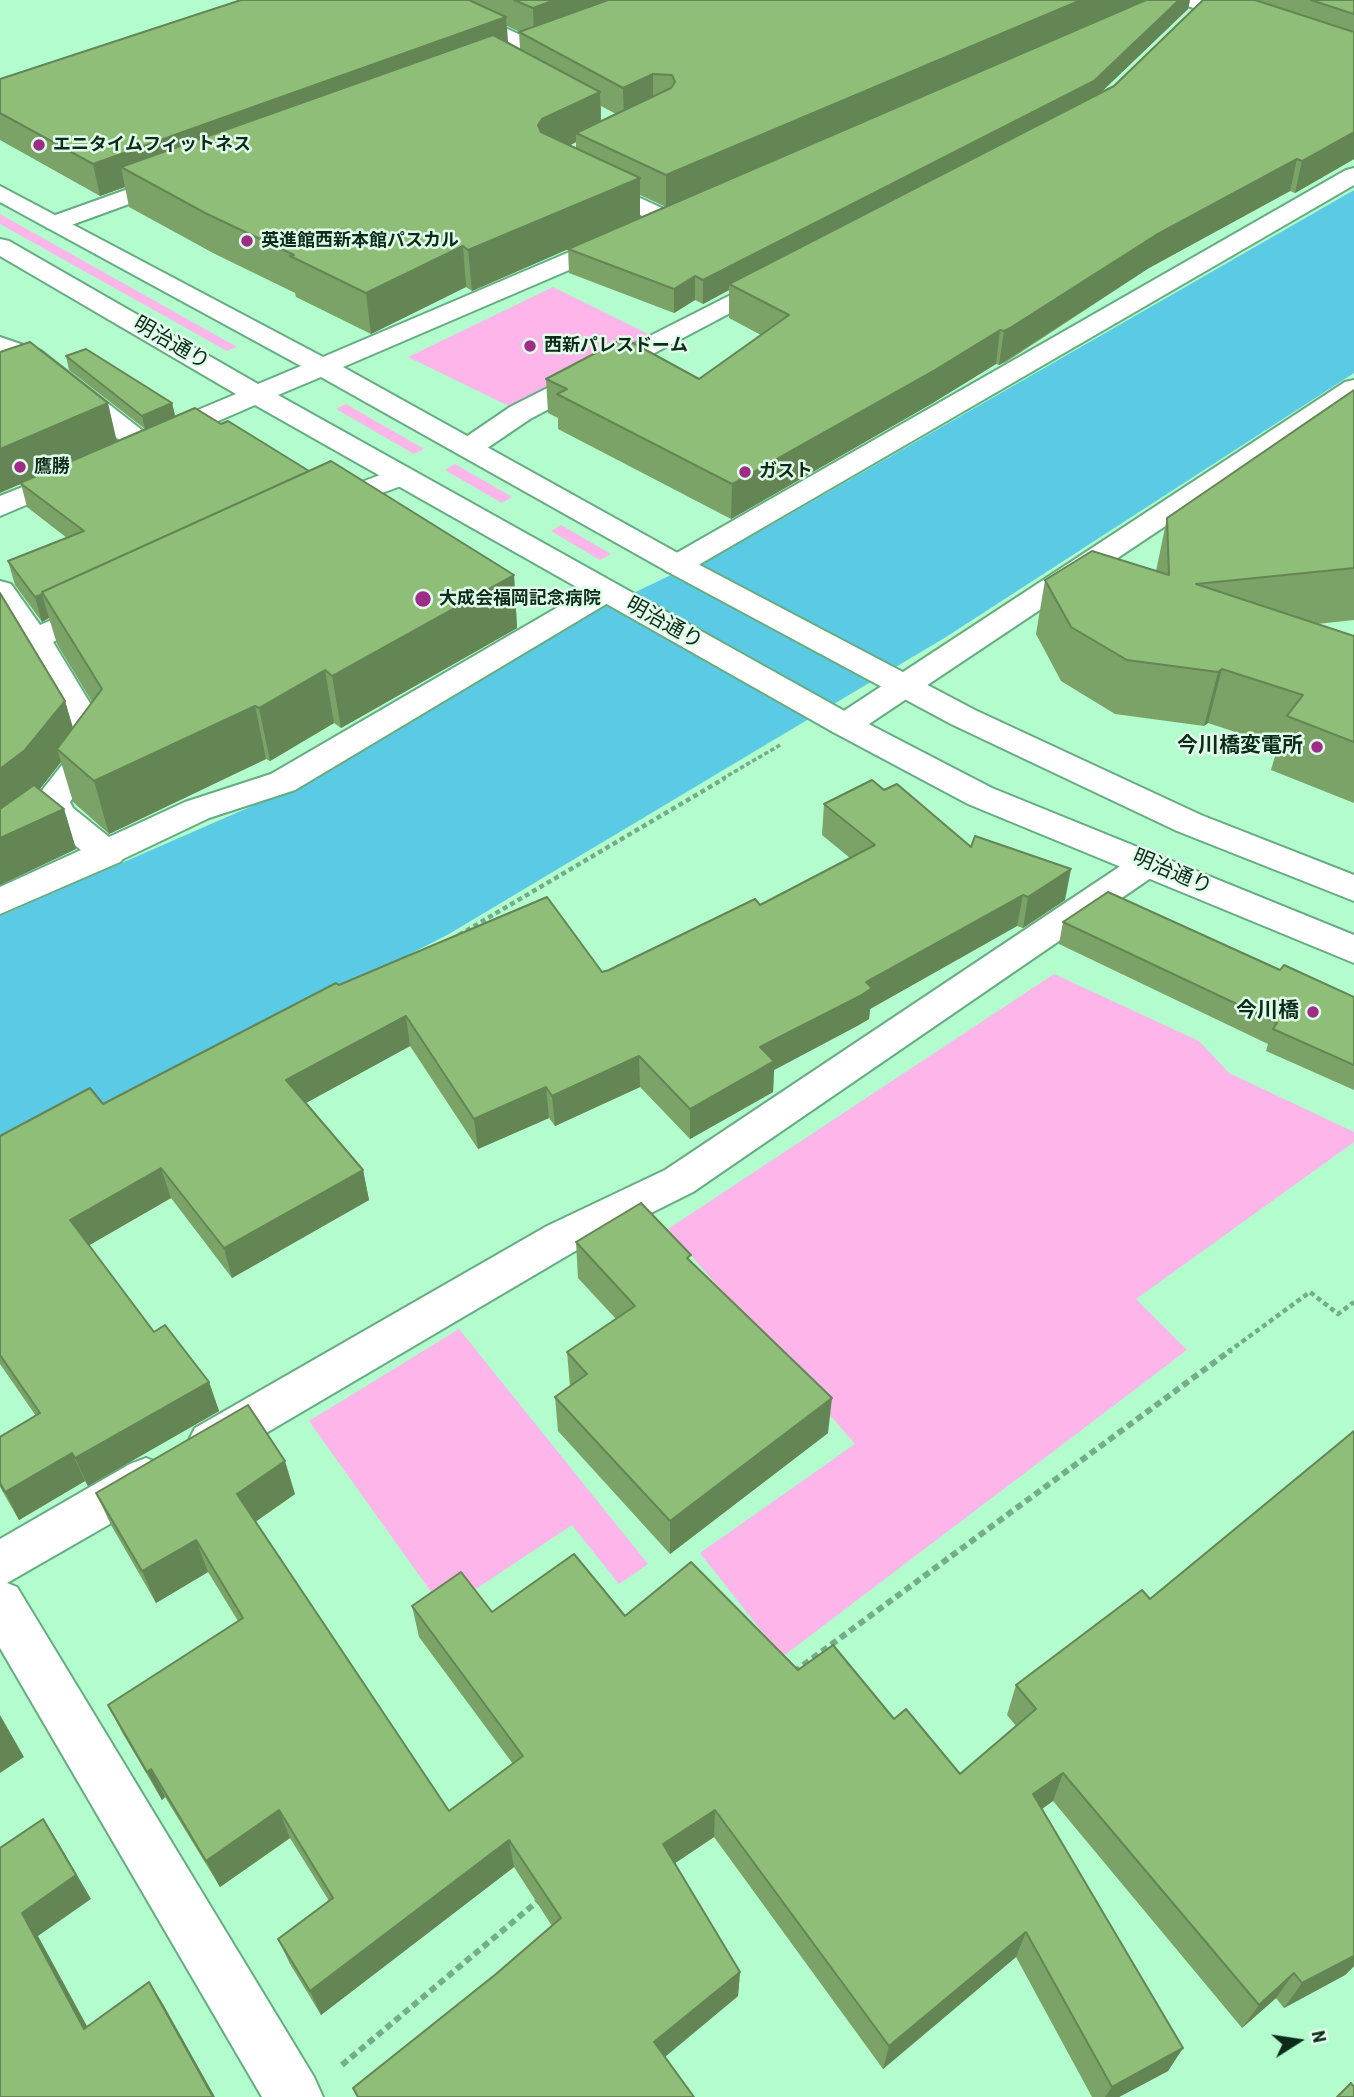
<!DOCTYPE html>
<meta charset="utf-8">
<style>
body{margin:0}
#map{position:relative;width:1354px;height:2097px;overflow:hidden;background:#b2fccd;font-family:"Roboto Condensed",sans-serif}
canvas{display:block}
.north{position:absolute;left:1263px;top:2006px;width:70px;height:70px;-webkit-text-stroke:5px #e1fdea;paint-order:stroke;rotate:78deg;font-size:19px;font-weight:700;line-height:28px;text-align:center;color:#0c2b1a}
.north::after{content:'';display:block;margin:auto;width:24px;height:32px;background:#0c2b1a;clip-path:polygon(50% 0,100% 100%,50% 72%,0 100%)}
</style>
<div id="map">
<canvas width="1354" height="2097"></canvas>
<div class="north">N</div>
</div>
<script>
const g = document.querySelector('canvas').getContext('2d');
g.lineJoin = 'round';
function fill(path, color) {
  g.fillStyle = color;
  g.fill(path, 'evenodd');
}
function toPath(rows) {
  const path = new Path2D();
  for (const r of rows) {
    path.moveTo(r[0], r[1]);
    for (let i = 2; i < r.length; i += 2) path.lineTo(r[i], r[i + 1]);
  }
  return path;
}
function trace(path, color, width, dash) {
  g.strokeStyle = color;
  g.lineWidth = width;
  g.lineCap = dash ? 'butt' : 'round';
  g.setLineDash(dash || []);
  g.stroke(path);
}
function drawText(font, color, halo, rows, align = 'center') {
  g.font = font + ' "Roboto Condensed","Noto Sans JP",sans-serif';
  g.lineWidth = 5;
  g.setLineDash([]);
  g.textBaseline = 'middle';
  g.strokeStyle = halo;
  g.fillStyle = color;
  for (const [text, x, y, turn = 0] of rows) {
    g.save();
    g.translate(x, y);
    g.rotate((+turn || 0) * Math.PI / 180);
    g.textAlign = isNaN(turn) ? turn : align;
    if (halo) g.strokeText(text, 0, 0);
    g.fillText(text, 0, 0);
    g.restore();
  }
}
const green = toPath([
 [0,214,237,347,227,351,0,224],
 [553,287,650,335,511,407,408,357],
 [346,404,424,449,414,454,336,409],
 [455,464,512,497,502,503,445,470],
 [561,525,611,554,600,560,551,531],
 [1054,974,1199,1041,1229,1073,1354,1132,1354,1142,1136,1299,1187,1350,782,1657,700,1553,855,1444,668,1229],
 [459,1329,648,1564,619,1584,572,1525,444,1610,309,1421]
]);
const water = toPath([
 [1354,190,1354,373,946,637,449,934,0,1164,0,916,282,793,594,612,752,536]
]);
const pathFar2 = toPath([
 [722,779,780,745]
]);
const pathFar1 = toPath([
 [459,935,725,778],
 [1228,1352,1310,1292,1338,1314,1354,1302]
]);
const path = toPath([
 [794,1672,1231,1350],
 [342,2065,539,1900]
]);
const street = toPath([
 [418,0,444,0,538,43,541,47,538,51,524,51,421,4,418,0],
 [1179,0,1208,0,1257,17,1260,21,1257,25,1250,27,1243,25,1182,4,1179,0],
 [1354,168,1354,185,688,571,677,574,666,571,662,565,666,559,1346,170,1354,168],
 [176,172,184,174,188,179,184,184,63,228,55,230,47,228,43,223,47,218,176,172],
 [592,176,675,214,679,219,675,224,659,224,584,188,580,183,584,178,592,176],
 [774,273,783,275,786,280,783,285,530,419,480,453,470,455,460,453,456,447,460,441,510,407,774,273],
 [0,337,41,351,152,438,156,444,152,450,142,452,132,450,23,363,0,354,0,337],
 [1354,380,1354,400,857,732,845,735,833,732,829,725,833,718,1345,382,1354,380],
 [399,468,409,471,413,477,409,483,323,515,313,512,309,506,313,500,399,468],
 [0,581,11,584,40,625,99,600,110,602,114,609,110,616,53,642,114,743,70,802,73,808,109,837,185,802,271,774,596,585,607,582,618,585,622,591,618,597,295,790,209,818,123,859,120,862,0,914,0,887,81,850,47,822,12,848,0,852,0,823,40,793,80,742,20,640,0,612,0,581],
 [1149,851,1161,855,1167,863,1161,871,693,1192,577,1250,227,1456,211,1462,195,1456,188,1442,195,1428,547,1226,665,1170,1137,855,1149,851],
 [146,1458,162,1464,169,1479,162,1494,7,1583,17,1587,314,2077,323,2097,262,2097,0,1648,0,1539,130,1464,146,1458]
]);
const secondary = toPath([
 [0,186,323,357,607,236,616,234,625,236,628,241,625,246,343,367,692,561,975,710,1201,815,1354,875,1354,901,1177,831,951,724,670,573,321,377,278,395,857,718,992,788,1354,935,1354,963,968,804,833,732,255,405,170,442,160,444,150,442,146,436,150,430,236,394,0,256,0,239,9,241,258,384,301,366,0,202,0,186],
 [73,467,83,469,87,475,83,481,0,516,0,496,73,467]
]);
const wall = toPath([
 [241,0,1190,0,1188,9,1100,93,1114,86,1203,0,1354,0,1354,159,1295,193,1290,191,1149,268,1006,362,999,365,996,364,931,404,731,519,558,429,558,418,548,413,546,379,699,379,761,335,729,318,729,290,703,304,695,300,674,313,569,273,568,249,472,291,466,287,371,334,296,297,295,293,213,253,129,207,125,187,100,196,0,140,0,79],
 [507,26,520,32,519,32,520,49,508,42],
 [601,106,616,114,601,121],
 [576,142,576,149,569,146],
 [640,195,666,207,640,218],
 [66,356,172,403,175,416,145,429,69,370],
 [1354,390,1354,620,1317,624,1354,636,1354,803,1271,770,1278,746,1208,723,1204,726,1115,714,1061,681,1036,634,1045,580,1156,571,1167,518],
 [221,424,309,471,514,575,517,628,341,728,334,723,270,761,266,759,109,834,73,802,61,762,40,789,64,809,76,849,0,885,65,701,73,728,92,702,57,644,49,618,42,622,15,585,8,561,67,538,27,507,21,484,117,442],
 [884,790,971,847,1065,900,1023,928,1017,926,870,1009,869,1019,857,1026,774,1070,773,1092,690,1139,640,1087,555,1126,549,1118,478,1149,410,1046,306,1103,363,1170,369,1200,232,1278,171,1198,89,1245,154,1332,209,1382,219,1411,88,1486,85,1481,19,1520,0,1487,0,1437,36,1416,0,1364,0,1136,103,1104,339,985,602,972,609,970,760,905,850,858,822,835,824,804],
 [1063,922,1280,970,1354,997,1354,1090,1266,1051,1268,1044,1059,944],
 [576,1242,691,1262,828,1433,670,1554,558,1431,555,1397,570,1386,567,1352,616,1319,578,1278],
 [1354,1431,1354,1966,1345,1975,1284,2008,1276,1998,1242,2028,1053,1801,1042,1809,1183,2048,1168,2071,1119,2097,1092,2097,1016,1957,883,2069,714,1837,674,1864,740,1972,738,1996,665,2057,694,2097,357,2097,353,2088,496,1974,552,1926,514,1867,321,2015,290,1964,278,1939,329,1901,290,1838,220,1887,165,1797,162,1800,123,1734,108,1705,238,1621,208,1572,156,1603,111,1525,96,1493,295,1494,255,1522,449,1811,513,1764,419,1637,412,1606,492,1612,625,1616,798,1670,894,1719,960,1774,1016,1726,1007,1715,1016,1685,1150,1599]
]);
const shadedWall = toPath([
 [555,0,637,0,534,38,533,8],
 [1081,0,1146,0,666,207,666,175],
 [1179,0,1190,0,1188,9,1090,103,729,284,729,290,703,304,703,280],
 [506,17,508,47,121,167,125,187,100,196,93,164],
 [653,74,653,105,624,119,623,88],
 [600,92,601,130,576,133,576,142,544,158,538,125,542,119],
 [1354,132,1354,159,1295,193,1302,161],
 [1297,159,1290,191,1149,268,999,365,1004,331,1156,235],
 [640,178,640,218,472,291,468,250],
 [463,246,466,287,371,334,366,293],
 [695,276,695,300,674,313,674,289],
 [1000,330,996,364,931,404,731,519,732,484],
 [108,403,117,442,0,493,0,449],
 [172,403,175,416,145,429,142,416],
 [514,575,517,628,341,728,332,676],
 [42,594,49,618,42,622,35,597],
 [1222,669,1208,723,1204,726,1218,672],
 [325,670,334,723,270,761,259,708],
 [65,701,77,742,57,749,61,762,38,791,0,820,0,769],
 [255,706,266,759,109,834,94,781],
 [64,809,76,849,0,885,0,838],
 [1071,869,1065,900,1023,928,1028,897],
 [1023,895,1017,926,870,1009,869,1019,857,1026,774,1070,773,1092,690,1139,690,1109,760,1047,866,982],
 [406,1016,410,1046,293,1110,286,1080],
 [639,1056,640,1087,555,1126,552,1096],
 [546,1087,549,1118,478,1149,474,1119],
 [161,1168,171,1198,81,1250,70,1220],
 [363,1170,369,1200,232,1278,224,1248],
 [209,1382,219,1411,88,1486,75,1458],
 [832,1398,828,1433,670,1554,670,1521],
 [72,1453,85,1481,19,1520,5,1492],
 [285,1461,295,1494,248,1527,237,1494],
 [196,1540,208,1572,156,1603,142,1571],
 [0,1715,24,1757,0,1773],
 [151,1769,165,1797,162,1800,147,1772],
 [1063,1773,1053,1801,1023,1822,1033,1794],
 [279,1810,290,1838,220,1887,206,1861],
 [715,1810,714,1837,663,1871,663,1844],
 [43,1819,59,1844,91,1899,38,1936,100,2050,84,2029,22,1913],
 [509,1840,514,1867,321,2015,310,1991],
 [1026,1932,1016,1957,883,2069,889,2046],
 [1354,1956,1354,1966,1345,1975,1284,2008,1302,1983],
 [740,1972,738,1996,655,2065,654,2042],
 [1294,1973,1276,1998,1242,2028,1259,2005],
 [149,1982,163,2004,215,2097,213,2097],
 [1183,2048,1168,2071,1119,2097,1105,2097,1112,2087]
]);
const building = toPath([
 [241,0,469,0,506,17,93,164,0,113,0,79,241,0],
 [514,0,555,0,533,8,514,0],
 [608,0,1081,0,666,175,576,133,671,88,675,82,672,75,653,74,623,88,519,32,608,0],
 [1146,0,1179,0,1094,81,703,280,695,276,674,289,568,249,1146,0],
 [1203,0,1255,0,1354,32,1354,132,1302,161,1297,159,1156,235,1010,328,1004,331,1000,330,935,370,732,484,557,394,567,389,546,379,624,338,699,379,789,315,729,284,1114,86,1203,0],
 [1311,0,1354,0,1354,14,1311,0],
 [493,35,600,92,542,119,538,125,541,132,640,178,468,250,463,246,366,293,290,256,294,255,205,213,121,167,493,35],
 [30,342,108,403,0,449,0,352,30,342],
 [86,349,172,403,142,416,66,356,86,349],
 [1354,390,1354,568,1196,584,1354,636,1354,742,1287,716,1303,695,1222,669,1218,672,1127,660,1071,627,1045,580,1092,551,1169,575,1167,518,1354,390],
 [195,408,221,424,228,421,309,471,42,592,43,594,35,597,8,561,84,531,20,483,195,408],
 [331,461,514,575,332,676,325,670,259,708,255,706,94,781,57,749,102,689,42,592,331,461],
 [0,593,65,701,25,750,0,769,0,593],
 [872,780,884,790,897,784,971,847,975,836,1071,869,1028,897,1023,895,866,982,872,988,860,996,760,1047,774,1061,690,1109,639,1056,552,1096,546,1087,474,1119,406,1016,286,1080,363,1170,224,1248,161,1168,70,1220,154,1332,165,1325,209,1382,75,1458,72,1453,5,1492,0,1483,0,1437,40,1413,0,1355,0,1136,90,1088,103,1104,336,983,339,985,547,897,602,972,609,970,755,899,760,905,875,845,824,804,872,780],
 [34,785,64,809,0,838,0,809,34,785],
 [1108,892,1280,970,1284,965,1354,997,1354,1065,1273,1029,1277,1023,1063,922,1108,892],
 [641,1203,691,1255,687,1258,832,1398,670,1521,555,1397,587,1374,567,1352,635,1306,576,1242,641,1203],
 [248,1405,285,1461,237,1494,449,1811,523,1756,412,1606,461,1572,492,1612,574,1554,625,1616,691,1562,798,1670,833,1645,894,1719,906,1709,960,1774,1036,1709,1016,1685,1142,1590,1150,1599,1354,1431,1354,1956,1302,1983,1294,1973,1259,2005,1063,1773,1033,1794,1183,2048,1112,2087,1026,1932,889,2046,715,1810,663,1844,740,1972,654,2042,694,2097,358,2097,353,2088,496,1974,561,1918,509,1840,310,1991,278,1939,333,1898,279,1810,206,1861,151,1769,147,1772,108,1705,243,1618,196,1540,142,1571,96,1493,248,1405],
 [43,1819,76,1875,22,1913,84,2029,149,1982,213,2097,0,2097,0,1848,43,1819],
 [1351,2083,1354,2087,1354,2097,1337,2097,1351,2083]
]);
const markers = [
 [39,145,7,"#9e2c89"],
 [247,241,7,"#9e2c89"],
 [530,346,7,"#9e2c89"],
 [20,467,7,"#9e2c89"],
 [745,472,7,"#9e2c89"],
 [423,599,9,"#9e2c89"],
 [1317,747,7,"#9e2c89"],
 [1313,1012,7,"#9e2c89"]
];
const farPoinames = [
 ["エニタイムフィットネス",53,145],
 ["英進館西新本館パスカル",261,241],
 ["西新パレスドーム",544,346],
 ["鷹勝",34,467],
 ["ガスト",759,472],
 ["大成会福岡記念病院",439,599]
];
const streetNames = [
 ["明治通り",171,344,30],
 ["明治通り",664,624,29],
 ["明治通り",1172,873,23]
];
const poiNames = [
 ["今川橋変電所",1303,747],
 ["今川橋",1299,1012]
];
fill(green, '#fdb5ea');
fill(water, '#5bcbe5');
trace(street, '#65ad81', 4);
trace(secondary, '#65ad81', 4);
trace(pathFar2, '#73ad89', 3.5, [4.5, 2.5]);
trace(pathFar1, '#73ad89', 4.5, [5, 3.5]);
trace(path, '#73ad89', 6, [7, 4.5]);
fill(street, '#fff');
fill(secondary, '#fff');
fill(wall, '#7ba367');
fill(shadedWall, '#648554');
fill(building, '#8fbe78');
trace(building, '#648554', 2);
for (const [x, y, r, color] of markers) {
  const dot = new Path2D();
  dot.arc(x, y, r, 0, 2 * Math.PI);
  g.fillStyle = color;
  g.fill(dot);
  trace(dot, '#e1fdea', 2.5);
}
drawText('bold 18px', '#0c2b1a', '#e1fdea', farPoinames, 'left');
drawText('21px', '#0c2b1a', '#e1fdea', streetNames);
drawText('bold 21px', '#0c2b1a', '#e1fdea', poiNames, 'right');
</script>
